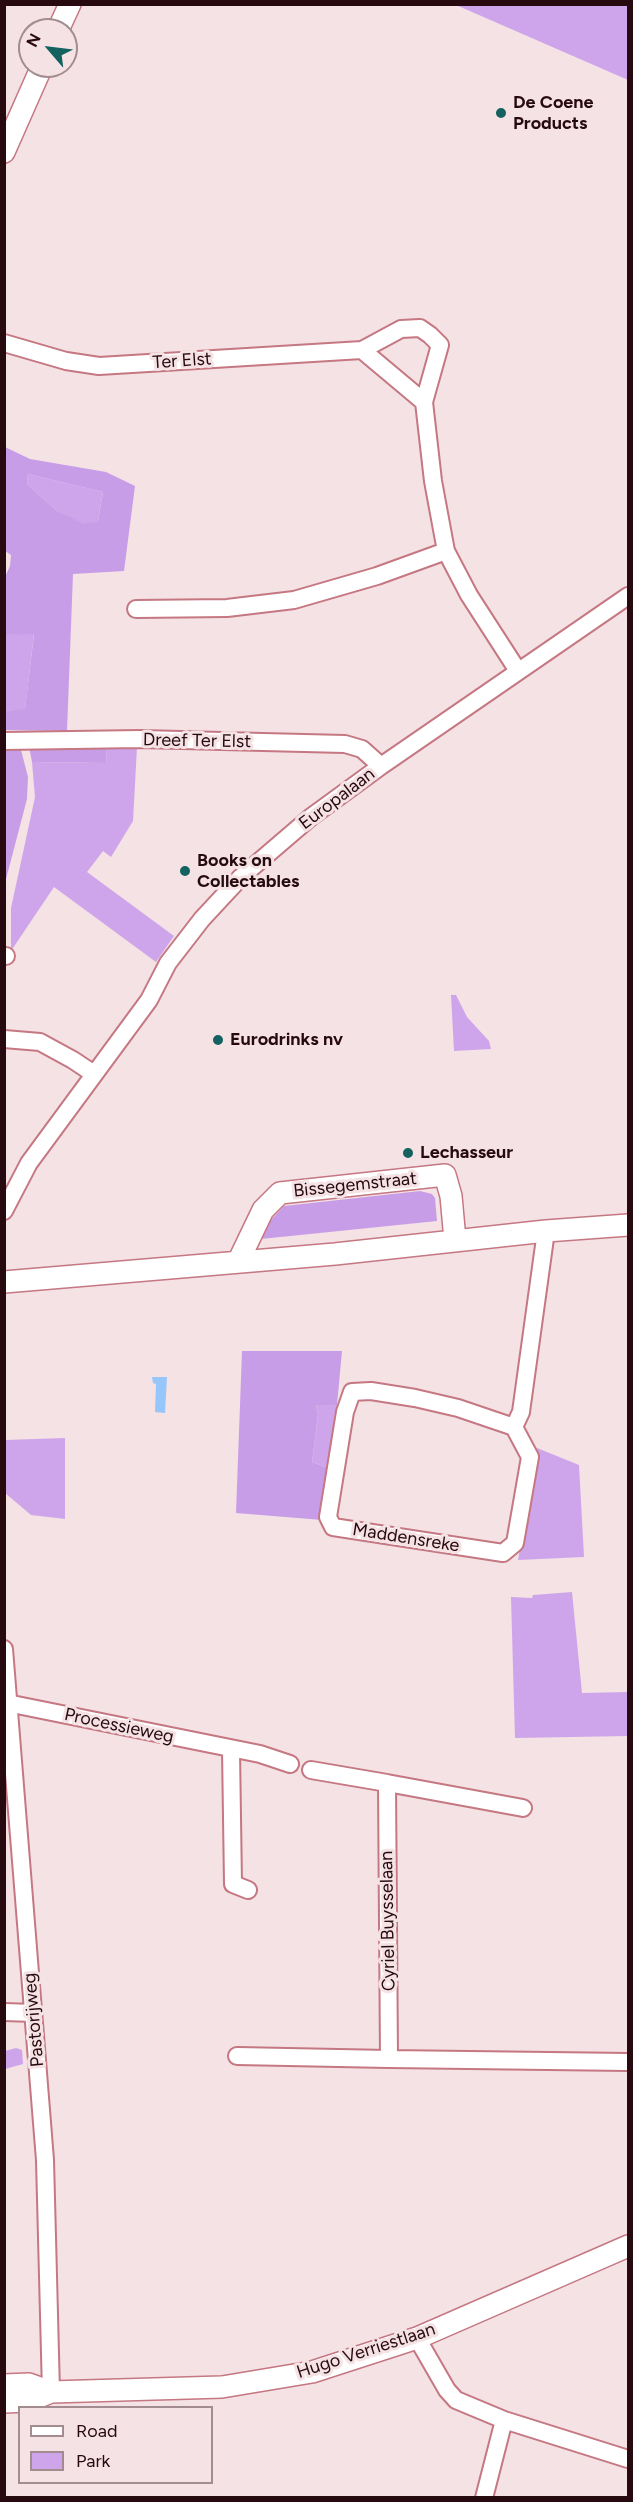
<!DOCTYPE html>
<style>
body{margin:0}
#map{position:relative;width:633px;height:2502px;overflow:hidden;background:#f4e2e4;font-family:Figtree,sans-serif}
canvas{display:block}
.frame{position:absolute;inset:0;border:6px solid #270a10;pointer-events:none}
.legend{position:absolute;left:18px;top:2406px;width:195px;height:78px;box-sizing:border-box;background:#f4e2e4;border:2px solid #a28c8f;margin:0;padding:8px 10px;list-style:none;font-size:18px;color:#270a10}
.legend li{display:flex;align-items:center;gap:12px;height:30px}
.legend b{width:30px;border:2px solid #a28c8f}
.north{position:absolute;left:18px;top:18px;width:60px;height:60px;box-sizing:border-box;background:#f4e2e4;border:2px solid #a28c8f;border-radius:50%;rotate:298deg;font-size:16px;font-weight:700;line-height:24px;text-align:center;color:#270a10}
.north::after{content:'';display:block;margin:auto;width:21px;height:27px;background:#13625f;clip-path:polygon(50% 0,100% 100%,50% 72%,0 100%)}
</style>
<div id="map">
<canvas width="633" height="2502"></canvas>
<div class="frame"></div>
<ul class="legend">
<li><b style="height:8px;background:#fff"></b>Road</li>
<li><b style="height:16px;background:#cea5eb"></b>Park</li>
</ul>
<div class="north">N</div>
</div>
<script>
const g = document.querySelector('canvas').getContext('2d');
g.lineJoin = 'round';
function fill(path, color) {
  g.fillStyle = color;
  g.fill(path, 'evenodd');
}
function toPath(rows) {
  const path = new Path2D();
  for (const r of rows) {
    path.moveTo(r[0], r[1]);
    for (let i = 2; i < r.length; i += 2) path.lineTo(r[i], r[i + 1]);
  }
  return path;
}
function trace(path, color, width, dash) {
  g.strokeStyle = color;
  g.lineWidth = width;
  g.lineCap = dash ? 'butt' : 'round';
  g.setLineDash(dash || []);
  g.stroke(path);
}
function drawText(font, color, halo, rows, align = 'center') {
  g.font = font + ' Figtree,sans-serif';
  g.lineWidth = 6;
  g.setLineDash([]);
  g.textBaseline = 'middle';
  g.strokeStyle = halo;
  g.fillStyle = color;
  for (const [text, x, y, turn = 0] of rows) {
    g.save();
    g.translate(x, y);
    g.rotate((+turn || 0) * Math.PI / 180);
    g.textAlign = isNaN(turn) ? turn : align;
    if (halo) g.strokeText(text, 0, 0);
    g.fillText(text, 0, 0);
    g.restore();
  }
}
const green = toPath([
 [456,5,628,5,628,80],
 [28,474,103,492,98,521,84,525,56,510,27,484],
 [34,633,25,710,5,711,4,635],
 [107,747,137,747,133,821,111,857,103,851,87,872,174,936,156,962,54,887,11,951,11,908,35,797,32,762,106,763],
 [451,995,456,995,467,1017,489,1041,491,1049,454,1051],
 [316,1405,337,1405,328,1468,312,1462,318,1415],
 [65,1438,65,1519,31,1515,5,1493,5,1440],
 [537,1448,579,1465,584,1557,518,1560],
 [572,1592,582,1693,628,1692,628,1736,515,1738,511,1597,532,1598,533,1595],
 [16,2048,22,2050,23,2064,5,2069,5,2051]
]);
const forest = toPath([
 [5,447,30,459,106,472,135,486,124,571,73,574,67,731,5,730,5,711,25,709,34,634,5,635,5,577,10,566,11,555,5,551],
 [28,474,103,492,98,521,84,524,56,510,27,484],
 [5,746,20,746,28,777,27,799,5,883],
 [29,747,107,747,106,763,32,762],
 [420,1191,432,1194,435,1198,437,1221,261,1239,269,1222,284,1206],
 [242,1351,342,1351,337,1405,316,1405,318,1415,312,1462,328,1468,322,1520,236,1513]
]);
const water = toPath([
 [152,1377,167,1377,165,1413,155,1412,156,1384,153,1383]
]);
const minor = toPath([
 [4,343,66,361,99,366,362,350,424,402,433,481,446,551,469,595,518,671],
 [362,350,401,329,420,328,430,335,440,345,424,402],
 [136,609,227,608,294,600,377,576,446,551],
 [4,741,140,739,345,744,362,749,381,766],
 [4,956,6,956],
 [4,1039,40,1042,73,1060,94,1074],
 [4,1211,29,1163,149,1000,168,963,202,919,241,877,311,817,381,766,628,596],
 [371,1391,415,1398,458,1408,514,1427,530,1457,515,1543,503,1553,333,1527,328,1517,345,1412,352,1392,371,1391],
 [514,1427,521,1412,546,1231],
 [4,1649,45,2160,51,2392],
 [7,1703,260,1754,290,1764],
 [231,1750,233,1884,248,1890],
 [311,1770,387,1783,389,2059,628,2062],
 [387,1783,523,1808],
 [4,2012,34,2013],
 [237,2056,389,2059],
 [417,2338,447,2390,456,2400,504,2420,628,2459],
 [484,2498,504,2420]
]);
const tertiary = toPath([
 [58,30,70,4],
 [4,152,42,66],
 [238,1262,263,1210,280,1193,445,1175,451,1196,455,1240],
 [4,1282,335,1254,546,1231,628,1225],
 [4,2385,29,2384,51,2392,222,2387,312,2372,417,2338,628,2246],
 [4,2402,29,2401,51,2392]
]);
const markers = [
 [501,113,6,"#13625f"],
 [185,871,6,"#13625f"],
 [218,1040,6,"#13625f"],
 [408,1153,6,"#13625f"]
];
const poiNames = [
 ["De Coene",513,103],
 ["Products",513,124],
 ["Books on",197,861],
 ["Collectables",197,882],
 ["Eurodrinks nv",230,1040],
 ["Lechasseur",420,1153]
];
const streetNames = [
 ["Ter Elst",182,361,-4],
 ["Dreef Ter Elst",197,741,1],
 ["Europalaan",337,799,-37],
 ["Bissegemstraat",355,1185,-6],
 ["Maddensreke",406,1538,9],
 ["Processieweg",119,1726,12],
 ["Cyriel Buysselaan",388,1921,-91],
 ["Pastorijweg",34,2020,-95],
 ["Hugo Verriestlaan",366,2351,-18]
];
fill(green, '#cea5eb');
fill(forest, '#c89de7');
fill(water, '#96c6fa');
trace(minor, '#c57782', 20);
trace(tertiary, '#c57782', 24);
trace(minor, '#fff', 16);
trace(tertiary, '#fff', 21);
for (const [x, y, r, color] of markers) {
  const dot = new Path2D();
  dot.arc(x, y, r, 0, 2 * Math.PI);
  g.fillStyle = color;
  g.fill(dot);
  trace(dot, '#f4e2e4', 2);
}
drawText('bold 18px', '#270a10', '#f4e2e4', poiNames, 'left');
drawText('18px', '#270a10', '#f4e2e4', streetNames);
</script>
